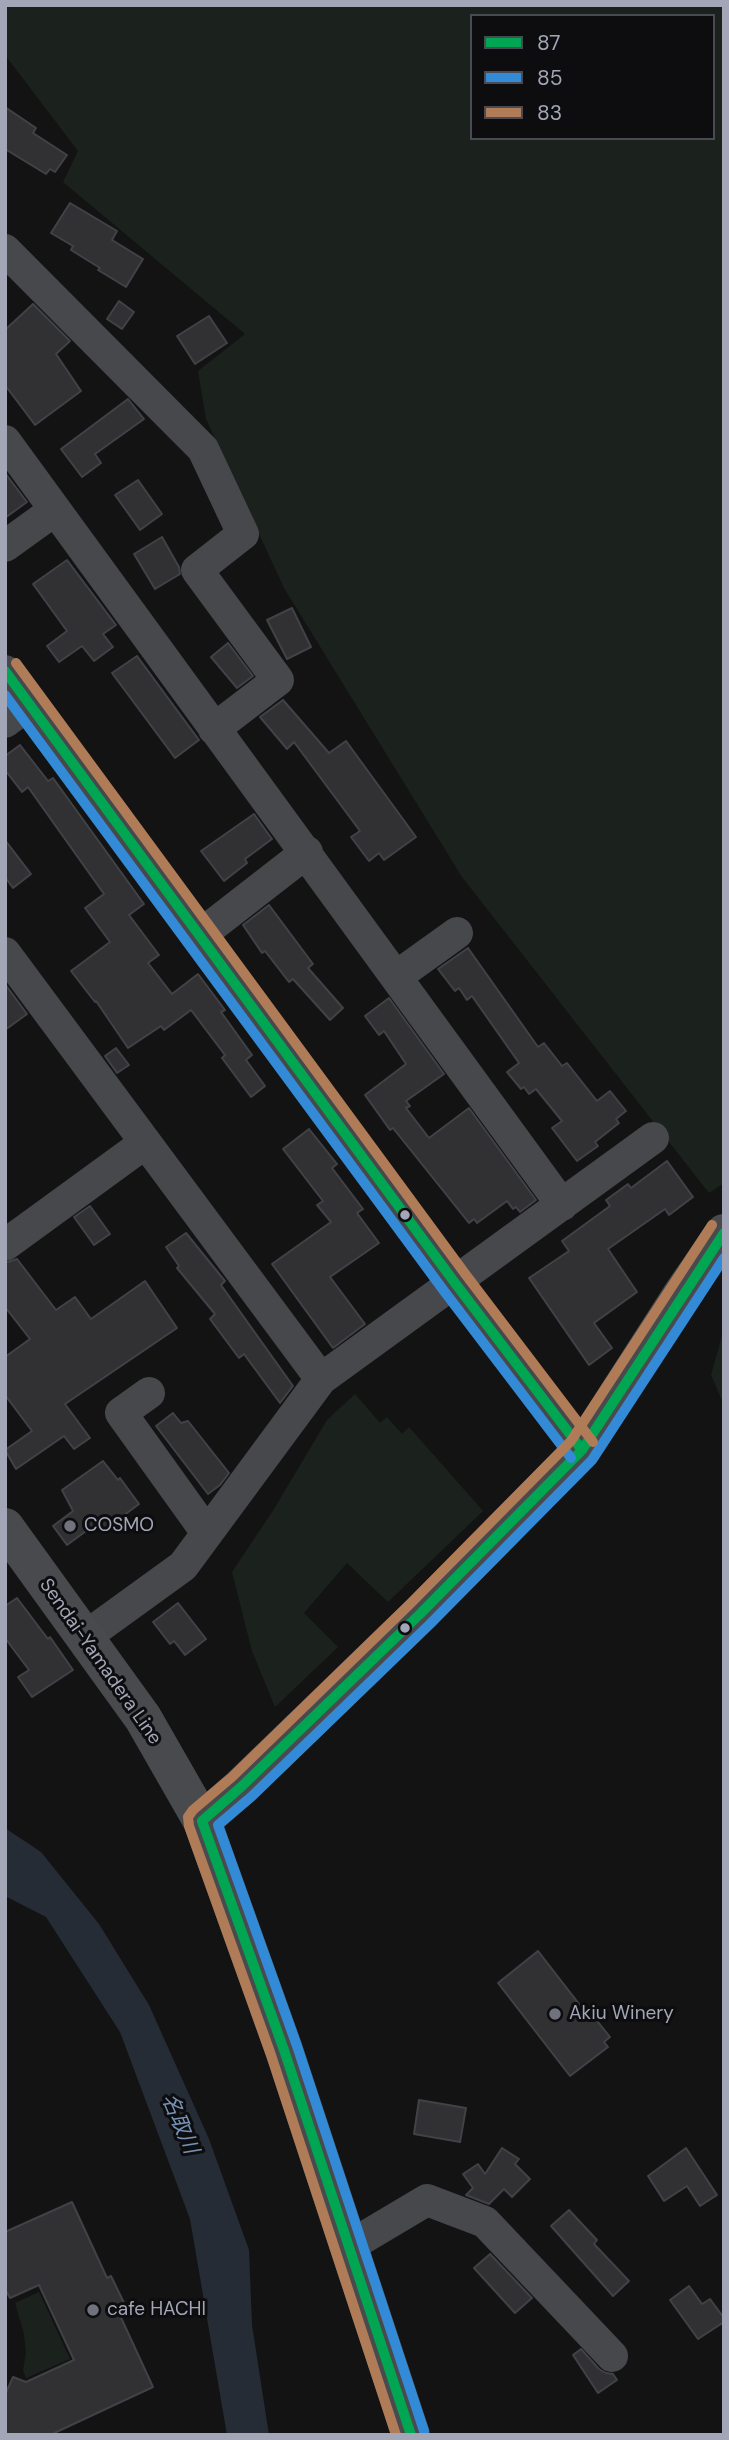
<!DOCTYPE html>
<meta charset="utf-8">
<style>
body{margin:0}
#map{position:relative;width:729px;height:2440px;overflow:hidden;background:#131313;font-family:"DM Sans",sans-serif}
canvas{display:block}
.frame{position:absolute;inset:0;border:7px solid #a2a6b6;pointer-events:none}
.legend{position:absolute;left:470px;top:14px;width:245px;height:126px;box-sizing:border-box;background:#0d0d0f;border:2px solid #494a52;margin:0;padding:9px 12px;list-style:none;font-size:21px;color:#a2a6b6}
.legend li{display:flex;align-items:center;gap:14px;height:35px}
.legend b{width:35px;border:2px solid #494a52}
</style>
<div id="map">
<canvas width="729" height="2440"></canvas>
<div class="frame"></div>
<ul class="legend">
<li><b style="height:9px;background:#00a651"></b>87</li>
<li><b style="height:9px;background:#338bd7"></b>85</li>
<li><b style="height:9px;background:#b07c57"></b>83</li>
</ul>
</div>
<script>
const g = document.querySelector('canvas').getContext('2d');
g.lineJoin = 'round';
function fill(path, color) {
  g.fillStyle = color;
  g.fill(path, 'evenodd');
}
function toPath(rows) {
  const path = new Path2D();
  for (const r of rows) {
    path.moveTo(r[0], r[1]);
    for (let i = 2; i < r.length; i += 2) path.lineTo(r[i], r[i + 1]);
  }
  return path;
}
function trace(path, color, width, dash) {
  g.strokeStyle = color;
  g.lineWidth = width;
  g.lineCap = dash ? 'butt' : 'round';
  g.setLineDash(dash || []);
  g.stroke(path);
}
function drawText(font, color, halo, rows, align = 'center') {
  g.font = font + ' "DM Sans","Noto Sans JP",sans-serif';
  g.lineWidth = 6;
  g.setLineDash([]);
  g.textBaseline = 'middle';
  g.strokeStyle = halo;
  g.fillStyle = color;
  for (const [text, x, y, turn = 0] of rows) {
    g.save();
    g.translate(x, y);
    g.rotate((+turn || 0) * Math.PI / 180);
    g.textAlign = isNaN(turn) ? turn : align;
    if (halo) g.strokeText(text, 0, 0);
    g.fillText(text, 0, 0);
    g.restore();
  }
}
const green = toPath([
 [5,5,724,5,724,1183,709,1193,462,877,284,588,206,419,198,371,245,334,63,182,78,151,5,55],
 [472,16,713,16,713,138,472,138],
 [724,1329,724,1405,711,1375],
 [355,1394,380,1423,387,1417,402,1434,409,1427,483,1511,388,1602,347,1563,304,1613,338,1647,275,1707,252,1651,232,1572,274,1509,327,1420],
 [39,2292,70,2359,26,2378,23,2370,26,2353,24,2334,15,2303]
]);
const water = toPath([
 [5,1828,41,1852,99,1924,149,2005,209,2139,249,2250,252,2325,269,2435,227,2435,190,2219,120,2032,46,1917,5,1896]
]);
const building = toPath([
 [5,107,36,128,33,133,67,155,55,172,50,169,46,174,5,149,5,107],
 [70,203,117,231,112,240,143,259,126,287,98,270,100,268,71,250,73,246,51,233,70,203],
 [119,301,134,312,122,329,107,319,119,301],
 [33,304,70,341,56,354,81,391,35,425,5,385,5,330,33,304],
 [209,316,227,343,195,364,177,336,209,316],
 [128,399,144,419,95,454,101,463,82,477,61,449,128,399],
 [5,473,27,502,5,518,5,473],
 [138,480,162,514,140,530,115,495,138,480],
 [162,537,179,567,180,574,155,589,134,554,162,537],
 [67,560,116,625,103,634,113,647,94,661,82,646,59,662,47,646,67,631,33,584,67,560],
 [292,608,311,647,287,659,267,620,292,608],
 [228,643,253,676,237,688,211,657,228,643],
 [137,656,199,740,175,758,112,673,137,656],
 [283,700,329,753,346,741,416,837,384,860,379,853,369,861,351,837,360,831,294,742,287,749,260,717,283,700],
 [20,745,48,781,53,778,144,904,129,915,159,955,148,963,172,994,198,974,225,1010,221,1012,252,1055,246,1060,265,1086,251,1097,222,1058,225,1055,191,1010,164,1030,161,1026,128,1048,96,1001,95,1002,71,971,110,942,85,908,104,894,28,787,22,792,5,770,5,756,20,745],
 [254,814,272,839,245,859,247,863,224,881,201,851,254,814],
 [5,840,31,874,13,888,5,877,5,840],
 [269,905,313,964,308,968,343,1008,330,1020,293,979,289,982,265,951,262,953,243,925,269,905],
 [468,948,538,1047,544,1043,562,1066,567,1063,597,1101,610,1091,626,1111,616,1119,619,1123,595,1142,598,1146,577,1161,552,1128,562,1121,536,1089,529,1094,524,1087,521,1089,507,1072,519,1063,472,996,467,1000,459,988,455,991,438,969,468,948],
 [5,984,27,1014,5,1030,5,984],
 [389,998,444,1074,406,1101,410,1106,406,1108,429,1138,469,1108,536,1200,520,1212,516,1207,513,1209,507,1201,477,1223,474,1219,469,1223,393,1128,390,1130,365,1095,406,1064,384,1031,379,1035,365,1016,389,998],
 [116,1048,129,1065,117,1073,105,1056,116,1048],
 [309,1129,337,1164,332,1168,363,1209,357,1213,379,1243,330,1277,365,1324,333,1348,272,1264,331,1222,317,1205,323,1201,283,1149,309,1129],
 [667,1161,693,1197,669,1215,665,1209,608,1249,637,1292,594,1323,612,1348,589,1365,529,1278,569,1251,562,1241,610,1206,606,1200,628,1184,631,1188,667,1161],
 [90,1206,110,1234,94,1245,74,1217,90,1206],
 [186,1233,225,1281,221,1285,293,1386,280,1403,244,1354,239,1358,210,1319,215,1314,177,1268,179,1266,166,1247,186,1233],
 [17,1259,56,1310,75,1297,91,1319,145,1281,177,1328,65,1404,90,1438,74,1449,64,1436,16,1469,5,1450,32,1431,5,1395,5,1357,30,1339,5,1307,5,1263,17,1259],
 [173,1413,181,1423,188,1421,229,1473,220,1485,208,1494,156,1426,173,1413],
 [103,1461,118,1480,120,1478,139,1504,103,1531,97,1523,67,1545,53,1526,73,1511,62,1490,103,1461],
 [17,1598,48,1639,50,1637,73,1670,32,1697,18,1677,29,1670,5,1638,5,1606,17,1598],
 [178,1603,206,1639,185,1655,174,1641,170,1644,153,1622,178,1603],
 [538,1951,583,2009,586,2007,610,2037,604,2042,608,2047,570,2076,498,1983,538,1951],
 [419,2100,466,2108,460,2142,414,2134,419,2100],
 [502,2148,519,2159,515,2164,530,2179,512,2197,504,2189,489,2204,466,2195,473,2188,463,2174,478,2164,485,2174,502,2148],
 [686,2148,717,2195,700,2206,687,2186,664,2201,648,2176,686,2148],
 [72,2202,107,2278,111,2276,126,2307,118,2311,153,2387,50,2435,5,2435,5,2395,13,2377,26,2382,74,2360,39,2285,10,2298,5,2289,5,2232,72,2202],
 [569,2210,597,2240,594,2244,629,2281,613,2296,551,2226,569,2210],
 [490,2254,532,2298,515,2313,474,2268,490,2254],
 [689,2286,702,2304,710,2299,724,2318,724,2322,698,2339,670,2300,689,2286],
 [581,2349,599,2369,606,2373,613,2374,617,2380,598,2393,573,2355,581,2349]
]);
const minor = toPath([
 [5,250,203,449,243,534,197,570,278,680,214,729],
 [5,441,562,1205],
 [5,546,55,510],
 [5,671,455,1283,582,1450],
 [5,722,29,704],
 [199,936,307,852],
 [5,953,321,1379],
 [397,976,457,933],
 [5,1245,145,1143],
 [149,1393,121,1413,207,1533],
 [85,1637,183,1566,321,1379,653,1138],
 [348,2247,427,2200,485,2222,612,2356]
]);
const major = toPath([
 [5,1527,143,1718,202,1821,284,2050,411,2435],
 [202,1821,241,1787,420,1614,582,1450,682,1294,724,1233]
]);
const bus1 = toPath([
 [5,671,455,1283,582,1450],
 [411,2435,284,2050,202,1821,241,1787,420,1614,582,1450,724,1233]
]);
const bus2 = toPath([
 [5,695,444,1291,571,1458],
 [424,2431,297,2046,218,1825,251,1797,430,1624,592,1460,724,1258]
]);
const bus3 = toPath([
 [16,663,466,1275,593,1442],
 [396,2435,271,2055,189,1826,188,1817,193,1810,232,1777,410,1604,571,1441,712,1225]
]);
const markers = [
 [405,1215,6,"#a2a6b6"],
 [70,1526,7,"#70737d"],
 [405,1628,6,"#a2a6b6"],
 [555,2014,7,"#70737d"],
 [93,2310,7,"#70737d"]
];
const poiNames = [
 ["COSMO",84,1526],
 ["Akiu Winery",569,2014],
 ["cafe HACHI",107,2310]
];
const streetNames = [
 ["Sendai-Yamadera Line",100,1662,55]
];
const waterNames = [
 ["名取川",179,2124,67]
];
fill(green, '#1b221d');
fill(water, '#262c35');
fill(building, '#313133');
trace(building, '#414247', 2);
trace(minor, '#47484c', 32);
trace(major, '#494a4e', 38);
trace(bus1, '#00a651', 10);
trace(bus2, '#338bd7', 10);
trace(bus3, '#b07c57', 10);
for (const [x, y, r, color] of markers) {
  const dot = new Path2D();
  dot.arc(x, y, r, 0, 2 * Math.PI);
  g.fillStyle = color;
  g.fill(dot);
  trace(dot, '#0d0d0f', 2.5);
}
drawText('19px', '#a2a6b6', '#0d0d0f', poiNames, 'left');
drawText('19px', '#a2a6b6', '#0d0d0f', streetNames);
drawText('italic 21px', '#7690b4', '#0d0d0f', waterNames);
</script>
